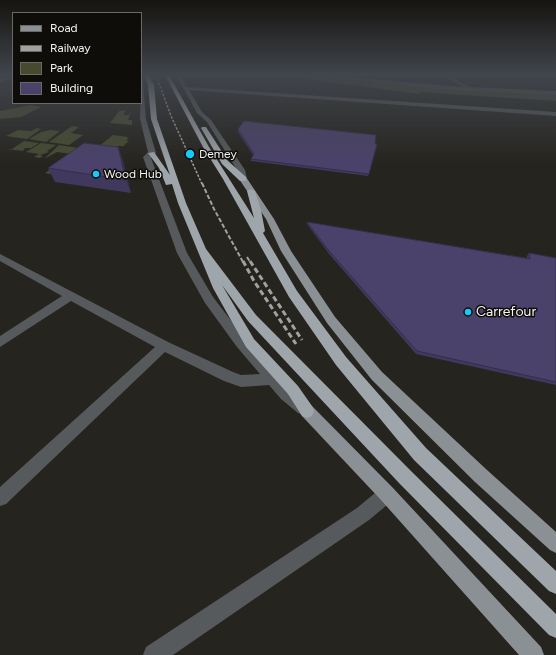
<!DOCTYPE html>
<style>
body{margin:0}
#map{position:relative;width:556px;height:655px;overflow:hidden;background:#26241e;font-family:Figtree,sans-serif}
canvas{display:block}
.legend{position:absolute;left:12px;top:12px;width:130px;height:92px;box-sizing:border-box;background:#0e0d0a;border:1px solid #6a6966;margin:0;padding:5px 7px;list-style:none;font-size:12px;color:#f5f4f0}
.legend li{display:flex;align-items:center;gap:8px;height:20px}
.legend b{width:20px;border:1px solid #6a6966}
</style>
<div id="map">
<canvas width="556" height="655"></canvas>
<ul class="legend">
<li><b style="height:5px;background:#8b9095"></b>Road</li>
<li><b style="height:5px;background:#a3a19d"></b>Railway</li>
<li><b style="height:11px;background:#464b2f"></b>Park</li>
<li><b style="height:11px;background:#4b426c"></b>Building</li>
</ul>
</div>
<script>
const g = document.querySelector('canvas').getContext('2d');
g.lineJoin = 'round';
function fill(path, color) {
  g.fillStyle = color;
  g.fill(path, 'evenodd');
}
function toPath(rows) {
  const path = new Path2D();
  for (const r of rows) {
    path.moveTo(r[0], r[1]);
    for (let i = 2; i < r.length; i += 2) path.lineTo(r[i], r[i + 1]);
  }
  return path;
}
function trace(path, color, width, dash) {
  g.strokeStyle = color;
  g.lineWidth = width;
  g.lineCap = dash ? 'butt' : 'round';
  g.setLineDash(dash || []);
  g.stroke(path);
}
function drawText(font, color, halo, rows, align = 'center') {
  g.font = font + ' Figtree,sans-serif';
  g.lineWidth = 3;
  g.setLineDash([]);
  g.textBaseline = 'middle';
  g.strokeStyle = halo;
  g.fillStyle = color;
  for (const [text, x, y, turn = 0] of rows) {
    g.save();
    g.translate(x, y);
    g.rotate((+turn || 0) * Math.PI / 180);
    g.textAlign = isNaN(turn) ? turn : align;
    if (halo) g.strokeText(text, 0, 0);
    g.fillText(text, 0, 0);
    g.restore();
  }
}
const green = toPath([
 [275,75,317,75,429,88,556,94,556,101,420,92,420,94],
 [31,105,41,107,21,117,0,119,0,111],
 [126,110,123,115,129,115,132,111,128,120,132,120,132,125,110,123,119,111],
 [72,126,79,127,71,133,83,135,69,145,49,142],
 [37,128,41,129,27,139,6,136,18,130,31,131],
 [50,130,60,131,46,142,29,139,41,132],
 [113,135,128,137,127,138,129,139,126,140,129,142,126,143,124,146,117,146,114,148,98,147],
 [24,141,39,143,31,148,25,148,23,151,7,149,12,149],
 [41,143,56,145,47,151,49,152,40,155,43,156,40,158,34,157,39,154,26,152],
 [59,145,85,149,50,174,45,173,72,154,57,152,44,159]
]);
const minor = toPath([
 [13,75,13,78,0,82,0,79,13,75],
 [176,75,180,75,187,87,556,112,556,116,189,90,202,112,211,120,245,170,247,179,243,181,239,179,237,170,207,122,197,113,176,75],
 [320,75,464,87,442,75,447,75,470,87,556,91,556,95,433,89,322,76,320,75],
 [141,80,143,81,146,119,156,153,151,158,187,253,213,297,245,339,291,391,308,403,310,408,308,413,303,415,298,413,281,399,269,385,241,387,224,381,165,352,6,504,0,506,0,487,155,347,71,301,0,347,0,336,62,296,0,261,0,254,168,342,233,372,241,375,260,374,237,347,205,303,177,253,143,157,148,152,140,119,141,80],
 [387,486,393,488,395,494,393,500,369,520,173,655,143,655,146,647,357,508,381,488,387,486]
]);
const major = toPath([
 [240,177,246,177,274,219,291,251,335,317,382,372,487,470,556,532,556,553,550,550,475,482,372,380,327,323,281,251,266,219,239,179,240,177],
 [307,404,312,406,393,488,541,647,544,655,519,655,381,500,302,416,300,411,302,406,307,404]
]);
const highway = toPath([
 [144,75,148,75,154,85,157,119,186,203,206,249,256,315,411,471,556,614,556,638,549,635,399,483,248,321,222,285,254,339,298,386,312,406,314,411,312,416,307,418,302,416,288,394,246,347,213,288,178,203,172,184,166,185,159,168,148,153,154,152,170,175,151,119,148,85,144,75],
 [165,75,169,75,209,147,254,218,247,191,251,189,255,191,261,210,265,231,263,233,297,291,346,357,426,448,556,571,556,594,549,591,414,460,336,365,289,297,223,179,203,147,165,75],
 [202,127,206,127,228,161,246,177,246,181,240,181,222,164,201,128,202,127]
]);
const railFar2 = toPath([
 [156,75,171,116,202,184]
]);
const railFar1 = toPath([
 [202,183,214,209,243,262],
 [247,257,250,262]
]);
const rail = toPath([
 [243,261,254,281,296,344],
 [250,261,302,340]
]);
const wall = toPath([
 [238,129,375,144,377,144,368,176,251,161,251,159,253,155,238,132],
 [118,147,123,161,131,193,55,182,48,168],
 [307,222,527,258,527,256,529,253,556,258,556,385,416,354,330,255,307,224]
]);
const shadedWall = toPath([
 [118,147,123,161,131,193,126,180]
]);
const building = toPath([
 [244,121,376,135,375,144,377,144,369,174,251,159,254,154,238,129,244,121],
 [84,143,118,147,126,180,48,168,84,143],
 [307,222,530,259,529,253,556,258,556,382,417,351,330,252,307,222]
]);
const markers = [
 [190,154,5,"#13cafb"],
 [96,174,4,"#13cafb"],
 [468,312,4,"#13cafb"]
];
const farPoinames = [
 ["Demey",199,154],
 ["Wood Hub",104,174]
];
const poiNames = [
 ["Carrefour",476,312]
];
fill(green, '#464b2f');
fill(minor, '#575a5c');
fill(major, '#8b9095');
fill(highway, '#9fa6ab');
trace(railFar2, '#a3a19d', 1.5, [2.5, 1.5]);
trace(railFar1, '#a3a19d', 2, [4.5, 2]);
trace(rail, '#a3a19d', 3, [5.5, 3]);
fill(wall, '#40395d');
fill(shadedWall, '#342e4c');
fill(building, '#4b426c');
trace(building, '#342e4c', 1);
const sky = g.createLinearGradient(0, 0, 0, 166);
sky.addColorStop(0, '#151410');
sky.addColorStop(0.45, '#41454c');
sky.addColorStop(1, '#41454c00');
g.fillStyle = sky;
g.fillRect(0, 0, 556, 166);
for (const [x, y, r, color] of markers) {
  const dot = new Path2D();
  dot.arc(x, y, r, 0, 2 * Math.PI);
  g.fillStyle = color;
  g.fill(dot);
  trace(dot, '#0e0d0a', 1.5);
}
drawText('12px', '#f5f4f0', '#0e0d0a', farPoinames, 'left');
drawText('14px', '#f5f4f0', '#0e0d0a', poiNames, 'left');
</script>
